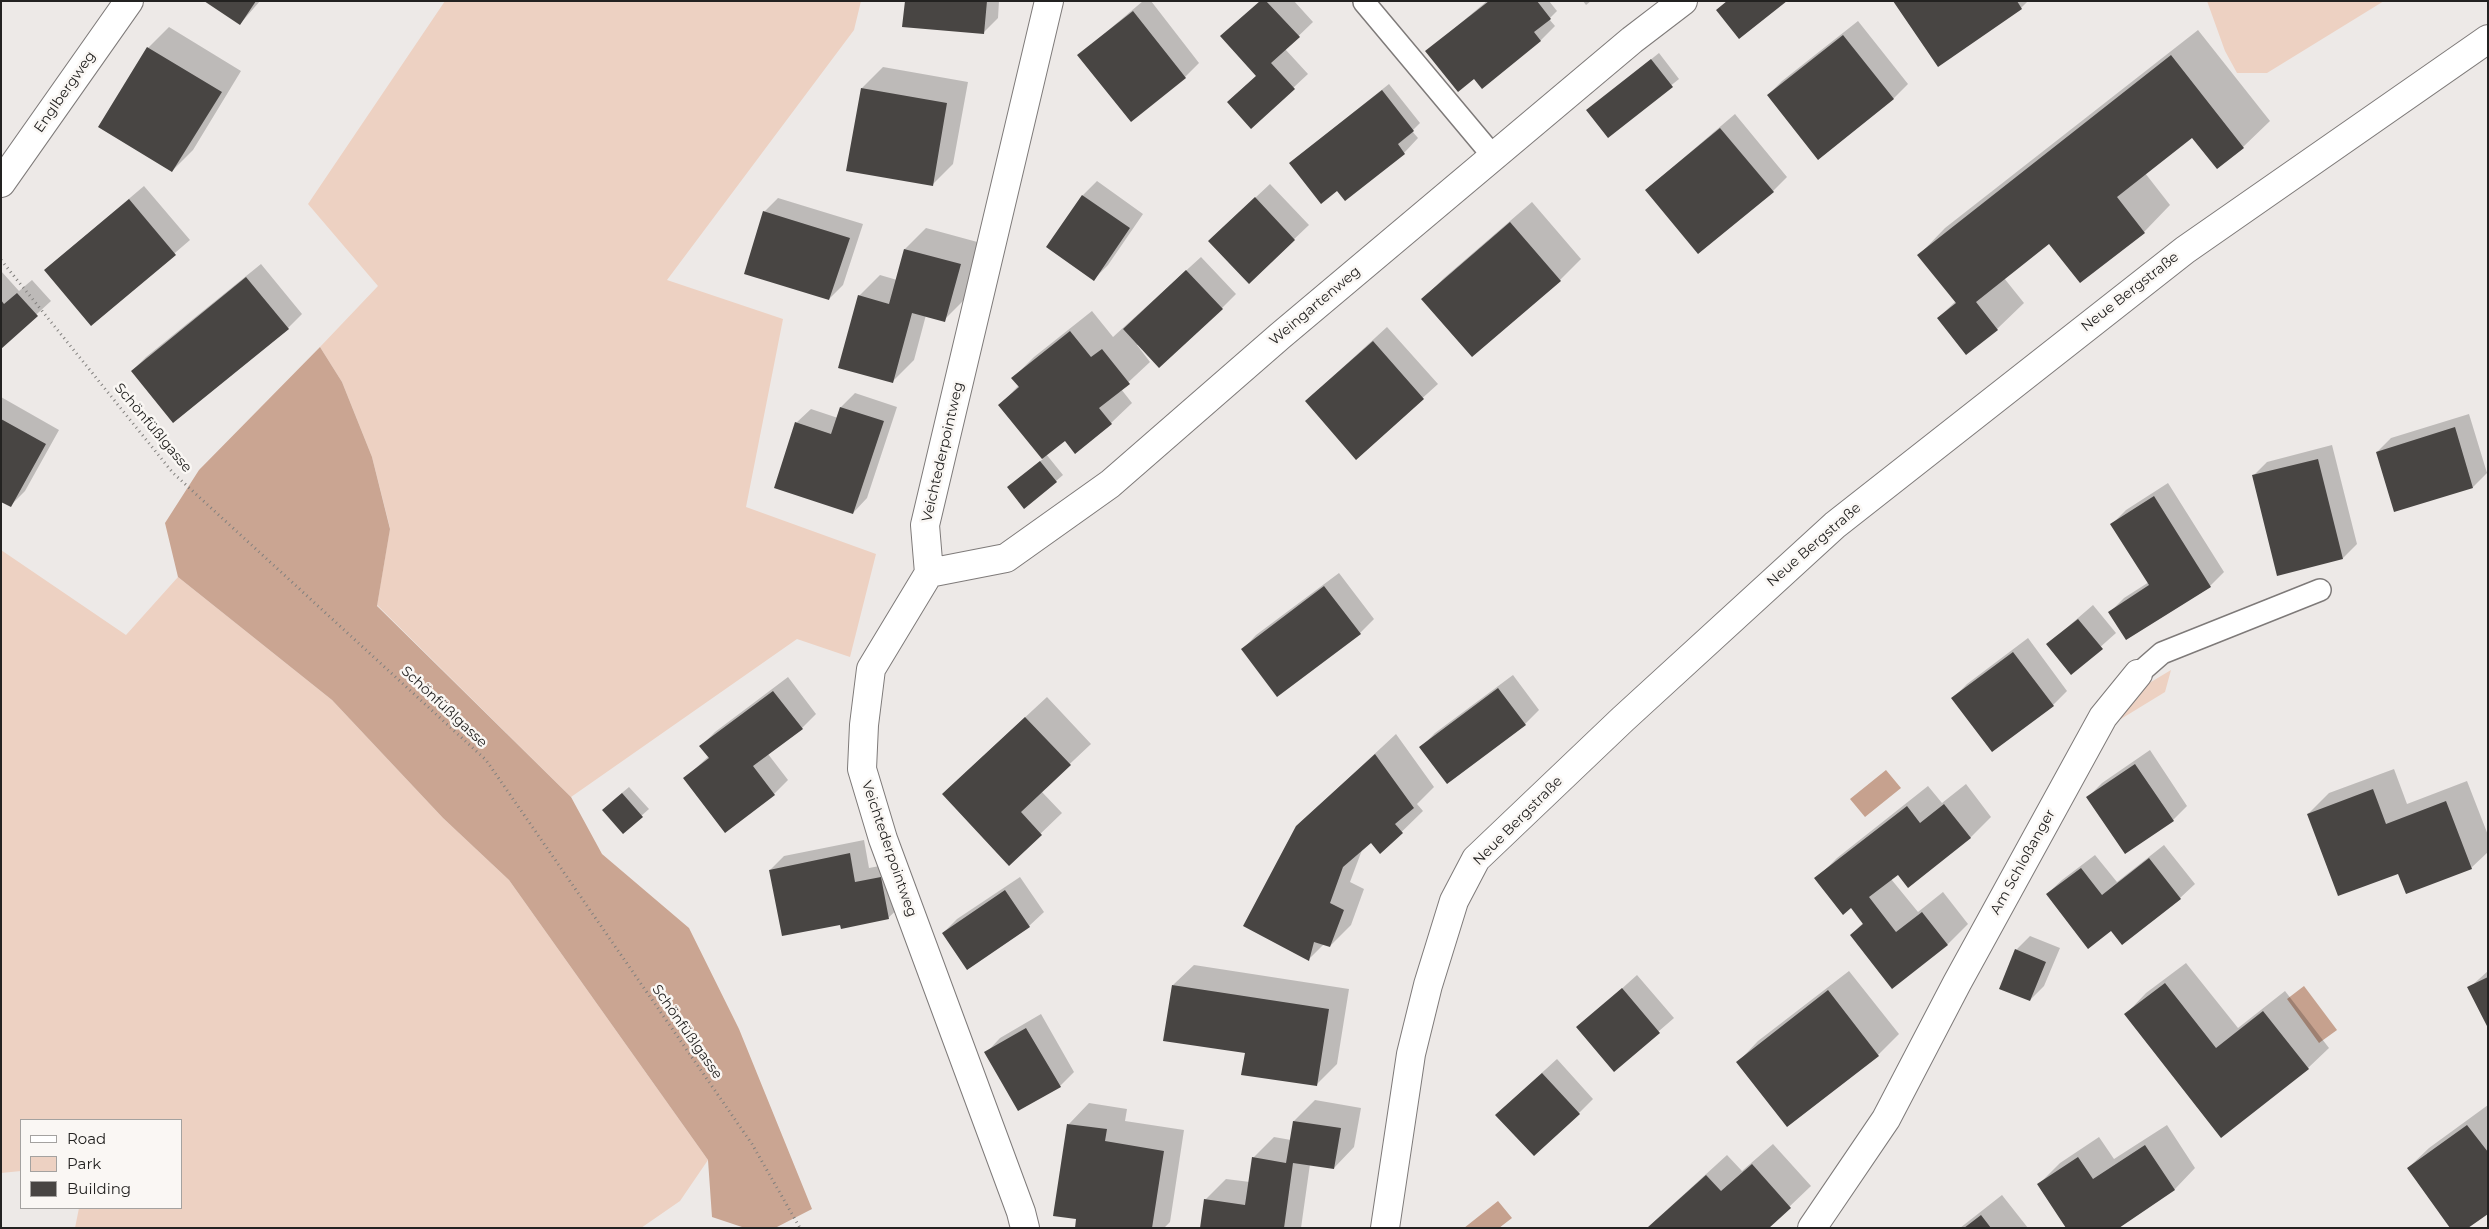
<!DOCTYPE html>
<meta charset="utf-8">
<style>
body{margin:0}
#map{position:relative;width:2489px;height:1229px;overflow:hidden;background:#ede9e7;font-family:Montserrat,sans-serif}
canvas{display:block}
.frame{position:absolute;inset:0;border:2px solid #232221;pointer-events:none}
.legend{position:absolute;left:20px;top:1119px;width:162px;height:90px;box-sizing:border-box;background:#faf7f4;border:1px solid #a4a2a0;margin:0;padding:6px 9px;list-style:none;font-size:15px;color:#232221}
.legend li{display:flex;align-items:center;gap:10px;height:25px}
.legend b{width:25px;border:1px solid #a4a2a0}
</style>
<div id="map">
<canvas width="2489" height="1229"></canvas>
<div class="frame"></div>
<ul class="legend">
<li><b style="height:6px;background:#fff"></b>Road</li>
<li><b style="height:14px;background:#edd1c2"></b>Park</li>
<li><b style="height:14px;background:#484543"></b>Building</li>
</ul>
</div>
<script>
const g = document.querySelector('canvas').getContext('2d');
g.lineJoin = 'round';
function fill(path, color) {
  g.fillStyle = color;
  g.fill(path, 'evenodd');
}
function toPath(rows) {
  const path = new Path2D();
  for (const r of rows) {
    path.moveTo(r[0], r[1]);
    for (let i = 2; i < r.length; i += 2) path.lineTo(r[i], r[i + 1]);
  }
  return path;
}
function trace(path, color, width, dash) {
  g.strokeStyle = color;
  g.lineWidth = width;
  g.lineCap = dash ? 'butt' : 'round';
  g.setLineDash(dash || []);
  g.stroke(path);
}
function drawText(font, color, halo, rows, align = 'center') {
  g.font = font + ' Montserrat,sans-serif';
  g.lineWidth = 5;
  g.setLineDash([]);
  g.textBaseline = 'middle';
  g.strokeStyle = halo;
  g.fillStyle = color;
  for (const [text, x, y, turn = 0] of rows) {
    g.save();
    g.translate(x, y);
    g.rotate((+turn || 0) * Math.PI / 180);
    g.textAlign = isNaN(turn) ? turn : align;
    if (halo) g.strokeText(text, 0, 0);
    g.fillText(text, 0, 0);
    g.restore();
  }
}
const green = toPath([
 [445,1,861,1,854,30,667,280,783,319,746,507,876,554,850,657,797,639,571,797,377,605,390,528,372,457,342,382,320,347,378,286,308,204],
 [2207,1,2384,1,2267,73,2237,73,2225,51],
 [1,550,126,635,178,577,332,700,443,818,509,880,708,1160,680,1201,641,1228,75,1228,79,1208,181,1208,181,1120,21,1120,21,1171,1,1173],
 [2171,670,2165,692,2111,725,2141,688]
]);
const forest = toPath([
 [320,347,342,382,372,457,390,529,377,606,571,797,602,854,689,928,739,1029,812,1209,775,1228,745,1228,712,1217,708,1160,509,880,443,818,332,700,178,577,165,523,199,470]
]);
const water = toPath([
 [1886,770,1901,788,1865,817,1850,799],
 [2304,986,2337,1030,2319,1043,2287,999],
 [1498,1201,1512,1218,1499,1228,1464,1228]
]);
const shadow = toPath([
 [207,1,260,1,240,24],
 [906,1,999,1,998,18,984,32],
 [1143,1,1151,1,1199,63,1185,77,1079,55],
 [1260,1,1294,1,1313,22,1285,49,1308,74,1251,127,1228,102,1257,75],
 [1487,1,1549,1,1557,11,1549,19,1555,26,1541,40,1482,87,1450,32],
 [1583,1,1591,1,1586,5],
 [1894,1,2028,1,2021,8],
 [1858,21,1908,84,1894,98,1819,158,1768,95,1782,81],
 [169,27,241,71,193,150,172,171,148,48],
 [2198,30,2270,121,2243,147,2217,167,2193,136,2145,173,2170,205,2144,232,2049,242,2004,278,2024,303,1997,329,1938,318,1956,301,1919,255,1945,228],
 [1659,53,1679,79,1608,136,1595,104],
 [883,67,968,82,953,164,932,185,862,88],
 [1389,84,1420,123,1412,131,1418,138,1404,153,1345,200,1337,190,1290,163],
 [1735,114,1787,177,1773,191,1646,190],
 [1097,181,1143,214,1108,265,1094,279,1083,195],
 [1270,184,1309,225,1249,282,1224,227],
 [144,186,190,240,91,325,45,270],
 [778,198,863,224,843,285,829,299,764,212],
 [1532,202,1581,259,1560,280,1423,299,1444,278],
 [926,228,981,243,965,299,944,320,926,315,914,360,893,381,859,296,880,275,897,280,905,249],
 [1201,257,1236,294,1222,308,1137,345,1150,362,1121,389,1132,403,1111,423,1065,439,1046,454,1063,475,1056,481,1008,487,1043,459,1000,405,1019,385,1013,378,1034,357,1092,311,1113,337],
 [261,264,302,314,288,328,132,371,146,357],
 [1,271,19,291,32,280,51,301,1,347],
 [1387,327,1438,384,1356,458,1306,401],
 [855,393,897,407,867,498,853,513,796,423,811,409,838,418,841,407],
 [1,397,59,430,25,491,11,505,1,500],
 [2469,414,2487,473,2473,487,2377,452,2391,438],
 [2332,445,2357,544,2343,558,2278,574,2253,476,2267,462],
 [2168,483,2224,572,2210,586,2110,612,2124,598,2149,582,2112,524,2126,510],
 [1339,573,1374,619,1360,633,1242,650,1256,635],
 [2093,605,2116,633,2071,673,2048,644],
 [2028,638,2067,691,2053,705,1992,751,1953,698,1967,684],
 [1513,675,1539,710,1525,724,1447,783,1421,747,1435,733],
 [788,677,816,714,802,728,768,754,788,780,774,794,685,778,709,756,701,746,715,732],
 [1047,697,1091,744,1041,791,1062,813,1009,864,965,773],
 [1396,734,1434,787,1417,804,1423,811,1380,853,1371,842,1362,850,1350,882,1364,889,1351,925,1330,946,1324,944,1309,959,1297,826],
 [2150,750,2187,806,2173,820,2088,797,2102,783],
 [2394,769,2407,804,2467,781,2488,835,2488,852,2471,868,2399,872,2308,814,2329,793],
 [1966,784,1991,817,1971,837,1908,886,1898,873,1891,879,1918,912,1943,892,1968,924,1948,944,1851,935,1864,922,1851,906,1816,879,1837,858,1928,786,1942,803],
 [629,787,649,809,623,832,610,803],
 [864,840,869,868,895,863,903,904,888,918,841,923,770,870,784,856],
 [2164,845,2195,884,2180,898,2122,943,2111,930,2047,894,2062,880,2095,855,2117,882],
 [1020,877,1044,912,1029,926,967,968,943,933,957,919],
 [2030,936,2060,948,2044,986,2030,1000,2016,950],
 [2186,963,2238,1028,2285,991,2329,1048,2308,1068,2221,1136,2126,1014,2146,993],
 [1194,965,1349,989,1337,1064,1316,1085,1246,1052,1173,985],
 [1849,971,1899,1034,1878,1055,1788,1126,1738,1062,1758,1041],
 [2488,971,2488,1026,2469,988],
 [1637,975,1674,1018,1614,1070,1578,1028],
 [1041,1014,1074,1072,1060,1086,986,1053,1000,1038],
 [1557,1059,1593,1099,1579,1113,1511,1101],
 [1315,1100,1361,1108,1354,1147,1334,1168,1310,1164,1301,1228,1201,1228,1205,1200,1226,1179,1250,1182,1253,1158,1274,1137,1291,1140,1294,1121],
 [1089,1103,1127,1109,1125,1121,1184,1130,1170,1222,1164,1228,1076,1228,1077,1218,1054,1215,1069,1124],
 [2488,1105,2488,1212,2408,1168,2429,1148],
 [2167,1125,2195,1168,2175,1189,2117,1228,2039,1184,2060,1163,2099,1137,2114,1159],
 [1773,1144,1811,1186,1767,1228,1647,1228,1727,1155,1742,1171],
 [2002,1195,2028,1228,1960,1228]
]);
const building = toPath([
 [204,1,256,1,240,25],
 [905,1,987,1,984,34,902,27],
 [1260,1,1266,1,1300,37,1271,63,1295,89,1251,129,1227,102,1256,76,1220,36],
 [1489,1,1537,1,1551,19,1534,32,1541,41,1482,89,1474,79,1458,92,1425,51],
 [1727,1,1787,1,1739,39,1716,10],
 [1893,1,2017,1,2022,9,1938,67],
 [1133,11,1186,78,1131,122,1077,55],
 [1843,35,1894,99,1818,160,1767,95],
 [147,47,222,92,172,172,98,127],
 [2171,55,2244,148,2217,169,2192,138,2117,197,2145,233,2080,283,2049,244,1976,302,1998,330,1966,355,1937,318,1956,303,1917,255],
 [1651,59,1673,87,1608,138,1586,110],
 [861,88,947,103,933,186,846,171],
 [1382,90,1414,131,1398,144,1405,154,1345,201,1337,191,1321,204,1289,163],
 [1720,128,1774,192,1698,254,1645,190],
 [1082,195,1130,228,1094,281,1046,247],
 [1255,197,1295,240,1249,284,1208,241],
 [129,199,176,255,91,326,44,270],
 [763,211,850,238,829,300,744,274],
 [1510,222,1561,281,1472,357,1421,299],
 [904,249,961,264,945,322,912,313,893,383,838,368,858,295,889,304],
 [1186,270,1223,309,1159,368,1123,329],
 [246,277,289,329,173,423,131,371],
 [17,293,38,316,1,349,1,300,4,304],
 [1070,331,1091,357,1102,349,1130,384,1099,408,1112,424,1075,454,1065,441,1042,459,998,405,1019,387,1011,378],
 [1373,341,1424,399,1356,460,1305,401],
 [840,407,884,421,853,514,774,488,795,422,831,434],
 [1,419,46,444,11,507,1,502],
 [2455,427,2473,488,2394,512,2376,452],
 [2318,459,2343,559,2277,576,2252,475],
 [1040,461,1057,482,1024,509,1007,487],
 [2154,496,2211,587,2126,640,2108,612,2149,585,2110,524],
 [1324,586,1361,634,1277,697,1241,649],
 [2078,619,2103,649,2071,675,2046,644],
 [2013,652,2054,706,1992,752,1951,698],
 [1498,688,1526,725,1447,784,1419,747],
 [773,691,803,729,753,766,775,795,725,833,683,778,709,758,699,746],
 [1025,717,1071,765,1021,812,1042,835,1009,866,942,794],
 [1375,754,1414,808,1395,824,1403,833,1380,854,1371,843,1343,867,1330,903,1344,910,1330,947,1314,942,1309,961,1243,926,1296,826],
 [2135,764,2174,821,2125,854,2086,797],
 [2373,789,2386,824,2446,801,2472,869,2406,894,2398,874,2338,896,2307,814],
 [622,793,643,817,623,834,602,810],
 [1944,804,1971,838,1908,888,1898,875,1869,897,1896,932,1922,912,1948,945,1892,989,1850,935,1863,924,1851,908,1843,915,1814,878,1907,806,1920,823],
 [850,853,855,882,881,877,889,919,841,929,840,925,782,936,769,870],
 [2149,858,2181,899,2122,945,2111,931,2088,949,2046,894,2081,868,2102,895],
 [1005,890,1030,927,967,970,942,933],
 [2015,949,2046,962,2030,1001,1999,989],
 [2488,977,2488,1028,2467,987],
 [2165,983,2216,1048,2263,1011,2309,1069,2221,1138,2124,1014],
 [1172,985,1329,1009,1317,1086,1241,1075,1245,1053,1163,1041],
 [1622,988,1660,1033,1614,1072,1576,1027],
 [1828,990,1879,1056,1787,1127,1736,1062],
 [1026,1028,1061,1087,1018,1111,984,1052],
 [1542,1073,1580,1114,1534,1156,1495,1115],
 [1293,1121,1341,1128,1334,1169,1293,1163,1284,1228,1200,1228,1204,1199,1245,1205,1252,1157,1286,1163],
 [1067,1124,1107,1129,1105,1141,1164,1151,1152,1228,1075,1228,1076,1219,1053,1216],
 [2467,1125,2488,1152,2488,1214,2468,1228,2450,1228,2407,1168],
 [2145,1145,2175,1190,2119,1228,2066,1228,2037,1184,2078,1157,2093,1179],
 [1752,1164,1791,1208,1769,1228,1647,1228,1706,1175,1721,1191],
 [1981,1215,1991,1228,1964,1228]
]);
const path = toPath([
 [1,260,173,473,486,760,752,1144,800,1228]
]);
const service = toPath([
 [1364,2,1493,156],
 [2138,674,2162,653,2320,590]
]);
const minor = toPath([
 [1,183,129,1],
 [929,573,1006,558,1110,484,1280,336,1632,40,1683,1],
 [1025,1228,1021,1212,883,839,862,769,864,725,871,669,929,573,925,525,1049,1],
 [1812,1228,1886,1119,1957,983,2103,717,2138,674]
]);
const tertiary = toPath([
 [1385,1228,1411,1054,1428,985,1454,901,1476,859,1623,719,1835,525,2185,250,2488,39]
]);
const streetNames = [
 ["Englbergweg",65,92,-55],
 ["Neue Bergstraße",2130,292,-38],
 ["Weingartenweg",1315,306,-40],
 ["Schönfüßlgasse",153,428,50],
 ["Veichtederpointweg",943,452,-77],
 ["Neue Bergstraße",1814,545,-41],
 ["Schönfüßlgasse",444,707,43],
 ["Neue Bergstraße",1518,821,-45],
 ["Veichtederpointweg",889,849,71],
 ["Am Schloßanger",2023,862,-61],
 ["Schönfüßlgasse",687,1032,55]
];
fill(green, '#edd1c2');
fill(forest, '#caa592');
fill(water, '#c6a18e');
fill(shadow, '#0003');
fill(building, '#484543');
trace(service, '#7e7a79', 24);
trace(minor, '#7e7a79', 30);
trace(tertiary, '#7e7a79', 30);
trace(path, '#82807e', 3, [1, 4]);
trace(service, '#fff', 21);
trace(minor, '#fff', 28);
trace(tertiary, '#fff', 28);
drawText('14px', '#232221', '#faf7f4', streetNames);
</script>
